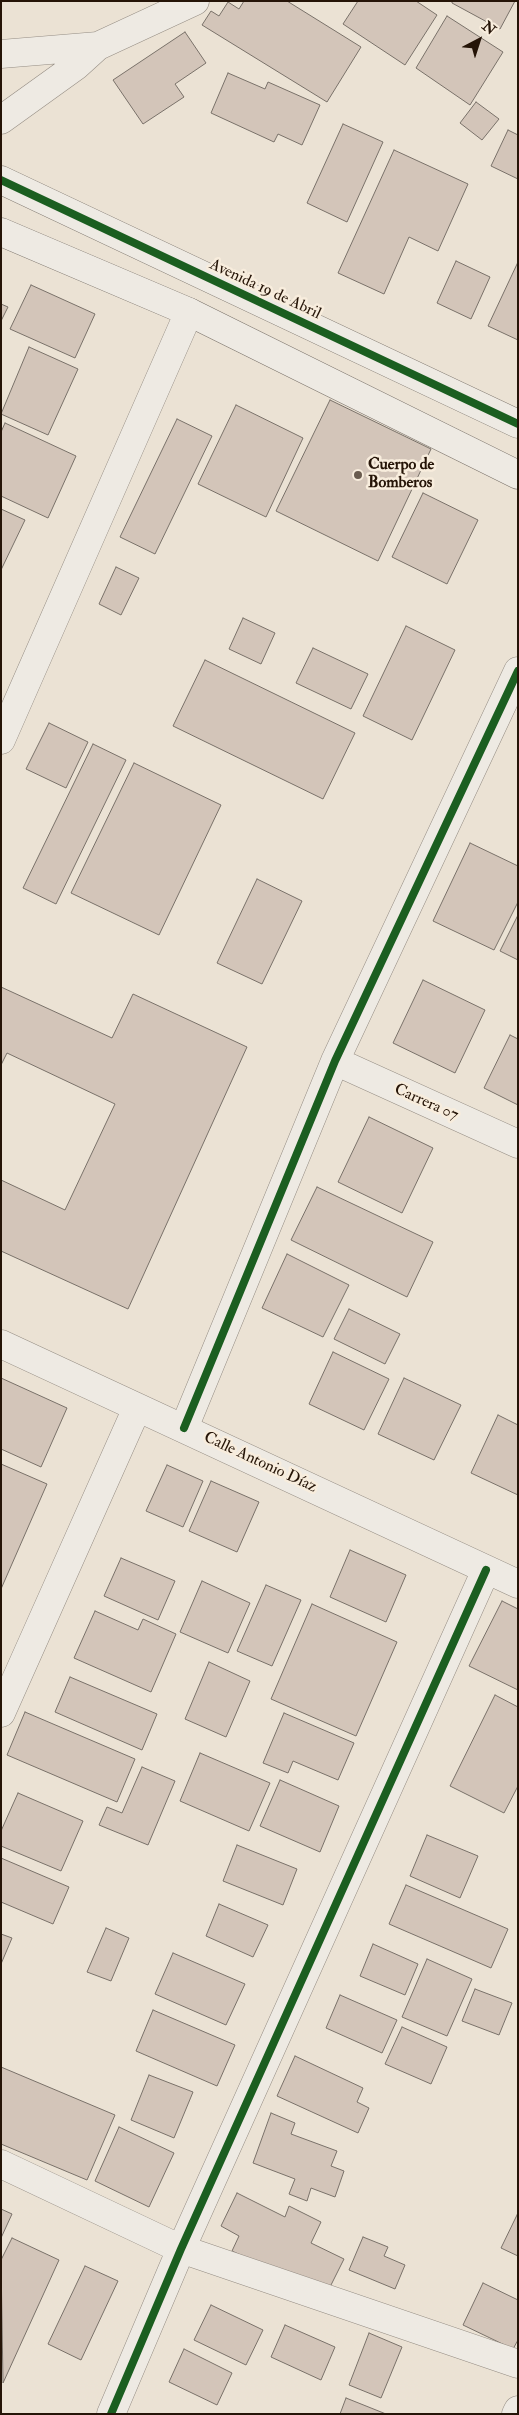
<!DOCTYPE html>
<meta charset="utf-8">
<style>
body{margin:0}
#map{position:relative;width:519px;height:2415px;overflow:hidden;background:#ebe2d4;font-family:"IM FELL Double Pica",serif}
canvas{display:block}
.frame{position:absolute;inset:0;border:2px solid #251407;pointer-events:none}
.north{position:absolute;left:454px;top:15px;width:50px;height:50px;-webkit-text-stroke:4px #f8eddd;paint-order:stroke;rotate:40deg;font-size:14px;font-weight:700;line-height:20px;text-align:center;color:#251407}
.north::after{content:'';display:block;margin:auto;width:18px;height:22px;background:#251407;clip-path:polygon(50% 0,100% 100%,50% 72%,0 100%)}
</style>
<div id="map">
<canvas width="519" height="2415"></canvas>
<div class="frame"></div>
<div class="north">N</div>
</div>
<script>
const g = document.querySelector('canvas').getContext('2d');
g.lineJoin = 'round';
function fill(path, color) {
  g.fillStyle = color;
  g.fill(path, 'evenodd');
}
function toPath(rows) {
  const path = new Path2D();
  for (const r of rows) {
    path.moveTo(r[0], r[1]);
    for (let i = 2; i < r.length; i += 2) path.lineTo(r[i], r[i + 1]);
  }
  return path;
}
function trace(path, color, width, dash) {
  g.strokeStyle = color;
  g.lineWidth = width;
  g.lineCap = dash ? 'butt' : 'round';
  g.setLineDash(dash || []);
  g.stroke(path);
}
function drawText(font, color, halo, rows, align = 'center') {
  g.font = font + ' "IM FELL Double Pica",serif';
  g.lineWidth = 5;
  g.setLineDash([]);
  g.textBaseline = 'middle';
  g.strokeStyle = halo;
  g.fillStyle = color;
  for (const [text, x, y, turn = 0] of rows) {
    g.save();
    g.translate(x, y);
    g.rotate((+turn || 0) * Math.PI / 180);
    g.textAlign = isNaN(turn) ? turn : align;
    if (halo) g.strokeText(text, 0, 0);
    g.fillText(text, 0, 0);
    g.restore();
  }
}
const building = toPath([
 [244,1,287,1,361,47,327,102,202,25,211,11,219,16,228,2,239,9,244,1],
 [358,1,416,1,437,15,405,65,343,24,358,1],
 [452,1,515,1,500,29,452,3,452,1],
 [447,16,503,52,470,105,416,68,447,16],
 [185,32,206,63,175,84,184,97,143,124,113,80,185,32],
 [228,73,265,89,268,82,320,105,302,145,278,134,274,142,211,113,228,73],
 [476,102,499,119,482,140,460,123,476,102],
 [343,124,383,142,347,222,307,203,343,124],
 [508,130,518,135,518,179,491,166,508,130],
 [394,150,468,184,438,251,409,237,384,294,338,273,394,150],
 [456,261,490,277,471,319,437,303,456,261],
 [518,262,518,340,488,326,518,262],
 [31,285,95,314,75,358,10,329,31,285],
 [1,304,8,307,1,321,1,304],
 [29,347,78,369,48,435,1,414,29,347],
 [330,400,431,449,378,561,276,511,330,400],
 [236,405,303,438,266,517,198,484,236,405],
 [177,419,212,436,155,554,120,537,177,419],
 [5,423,76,456,48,518,1,496,1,432,5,423],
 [423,493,478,520,447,584,392,557,423,493],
 [1,509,25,520,1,570,1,509],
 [116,567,139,578,121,615,99,604,116,567],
 [243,618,275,633,261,664,229,649,243,618],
 [406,626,455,650,412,740,363,716,406,626],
 [313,648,368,674,351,709,296,683,313,648],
 [205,660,355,733,323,799,173,726,205,660],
 [49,723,88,742,66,788,26,769,49,723],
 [93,744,126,760,56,904,23,888,93,744],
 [134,763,221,805,159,935,71,893,134,763],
 [470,843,518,866,518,902,494,950,433,921,470,843],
 [257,879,302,901,262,984,217,963,257,879],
 [518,915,518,960,500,951,518,915],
 [423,980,485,1010,455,1073,393,1043,423,980],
 [1,987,112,1038,133,994,247,1047,128,1309,1,1251,1,1180,65,1210,115,1104,7,1053,1,1065,1,987],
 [510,1035,518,1039,518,1105,484,1088,510,1035],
 [369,1117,433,1148,402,1213,338,1182,369,1117],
 [317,1187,433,1242,407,1297,291,1240,317,1187],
 [287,1254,349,1285,323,1337,262,1308,287,1254],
 [349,1309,400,1334,385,1364,334,1339,349,1309],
 [333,1352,389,1379,364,1430,309,1404,333,1352],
 [1,1378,67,1408,41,1467,1,1449,1,1378],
 [404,1378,461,1405,434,1460,378,1434,404,1378],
 [498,1415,518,1425,518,1495,471,1473,498,1415],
 [1,1464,47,1484,1,1589,1,1464],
 [167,1465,203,1481,183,1527,146,1511,167,1465],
 [211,1481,259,1502,237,1552,189,1531,211,1481],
 [350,1550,406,1575,386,1622,330,1597,350,1550],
 [121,1558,175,1581,158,1620,104,1596,121,1558],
 [202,1581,250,1603,228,1653,180,1632,202,1581],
 [266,1585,301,1600,272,1666,237,1651,266,1585],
 [502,1601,518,1609,518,1690,469,1666,502,1601],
 [312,1604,397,1642,356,1736,271,1699,312,1604],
 [95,1611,138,1630,143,1619,176,1634,151,1692,74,1658,95,1611],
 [209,1662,250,1681,226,1737,185,1719,209,1662],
 [70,1677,157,1714,142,1750,55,1712,70,1677],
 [495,1695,518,1707,518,1786,504,1813,450,1786,495,1695],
 [25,1712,135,1759,117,1802,7,1755,25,1712],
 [284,1713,354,1743,338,1780,293,1761,288,1773,263,1763,284,1713],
 [200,1753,270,1783,249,1831,180,1801,200,1753],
 [142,1767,175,1781,148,1845,99,1825,107,1807,122,1813,142,1767],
 [280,1780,339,1806,320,1852,260,1826,280,1780],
 [18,1793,83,1821,61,1871,1,1846,1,1831,18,1793],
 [427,1835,478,1856,460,1898,410,1876,427,1835],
 [237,1845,297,1869,283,1905,223,1881,237,1845],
 [1,1858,69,1887,53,1924,1,1902,1,1858],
 [406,1885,508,1929,491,1968,389,1924,406,1885],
 [219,1904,268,1925,253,1957,206,1936,219,1904],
 [106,1928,129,1938,111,1981,87,1972,106,1928],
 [1,1934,12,1938,1,1964,1,1934],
 [373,1944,418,1964,405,1995,360,1976,373,1944],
 [173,1953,245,1984,226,2025,155,1994,173,1953],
 [427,1959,472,1979,447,2036,402,2017,427,1959],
 [475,1989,512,2003,499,2035,462,2021,475,1989],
 [340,1995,397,2020,382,2053,326,2028,340,1995],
 [153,2010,235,2045,217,2086,136,2051,153,2010],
 [402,2027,447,2047,431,2084,385,2064,402,2027],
 [295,2056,363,2088,357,2102,369,2108,358,2133,277,2096,295,2056],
 [1,2067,115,2115,87,2180,1,2144,1,2067],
 [149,2075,193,2092,174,2138,131,2120,149,2075],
 [271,2113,295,2123,291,2134,337,2151,331,2166,344,2171,335,2197,311,2188,307,2201,289,2194,295,2179,253,2163,271,2113],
 [119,2127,174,2153,149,2207,95,2181,119,2127],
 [237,2193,285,2217,289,2206,321,2222,311,2243,344,2259,325,2297,232,2251,239,2236,221,2226,237,2193],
 [1,2209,12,2214,1,2238,1,2209],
 [517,2215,518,2216,518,2256,501,2248,517,2215],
 [363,2237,388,2247,384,2256,405,2265,395,2289,349,2270,363,2237],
 [12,2238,59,2260,3,2383,1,2260,12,2238],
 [85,2266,118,2281,81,2360,48,2344,85,2266],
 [483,2283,518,2300,518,2340,513,2349,463,2325,483,2283],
 [211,2305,263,2330,246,2365,194,2340,211,2305],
 [285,2325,335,2347,321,2380,271,2357,285,2325],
 [369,2333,402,2347,381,2398,349,2385,369,2333],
 [184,2349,232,2373,217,2405,169,2382,184,2349],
 [346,2398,386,2414,340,2414,346,2398]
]);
const street = toPath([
 [1,54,98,46],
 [1,120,76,66,98,46,195,1],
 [1,740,189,312],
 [335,1061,518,1144],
 [1,1344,518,1584],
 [184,1428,335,1061,518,671],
 [1,1713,137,1408],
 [1,2164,181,2249,518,2364],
 [111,2414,181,2249,486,1570],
 [516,2414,518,2410]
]);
const secondary = toPath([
 [1,180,518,424],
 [1,232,189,312,518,475]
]);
const cycleway = toPath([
 [1,180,518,424],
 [184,1428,335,1061,518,671],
 [111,2414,181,2249,486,1570]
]);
const markers = [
 [358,475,5,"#6a5c4f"]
];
const streetNames = [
 ["Avenida 19 de Abril",265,290,25],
 ["Carrera 07",426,1103,24],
 ["Calle Antonio Díaz",260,1463,25]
];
const poiNames = [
 ["Cuerpo de",368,466],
 ["Bomberos",368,484]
];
fill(building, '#d3c5b9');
trace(building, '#797169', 1);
trace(street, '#958d84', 29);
trace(secondary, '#797169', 29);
trace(street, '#eeeae3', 28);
trace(secondary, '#eeeae3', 28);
trace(cycleway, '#1b5e20', 8);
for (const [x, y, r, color] of markers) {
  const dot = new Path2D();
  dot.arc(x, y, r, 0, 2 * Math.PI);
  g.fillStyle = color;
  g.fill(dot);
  trace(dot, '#f8eddd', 2);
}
drawText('16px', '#251407', '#f8eddd', streetNames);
drawText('bold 16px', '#251407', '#f8eddd', poiNames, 'left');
</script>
